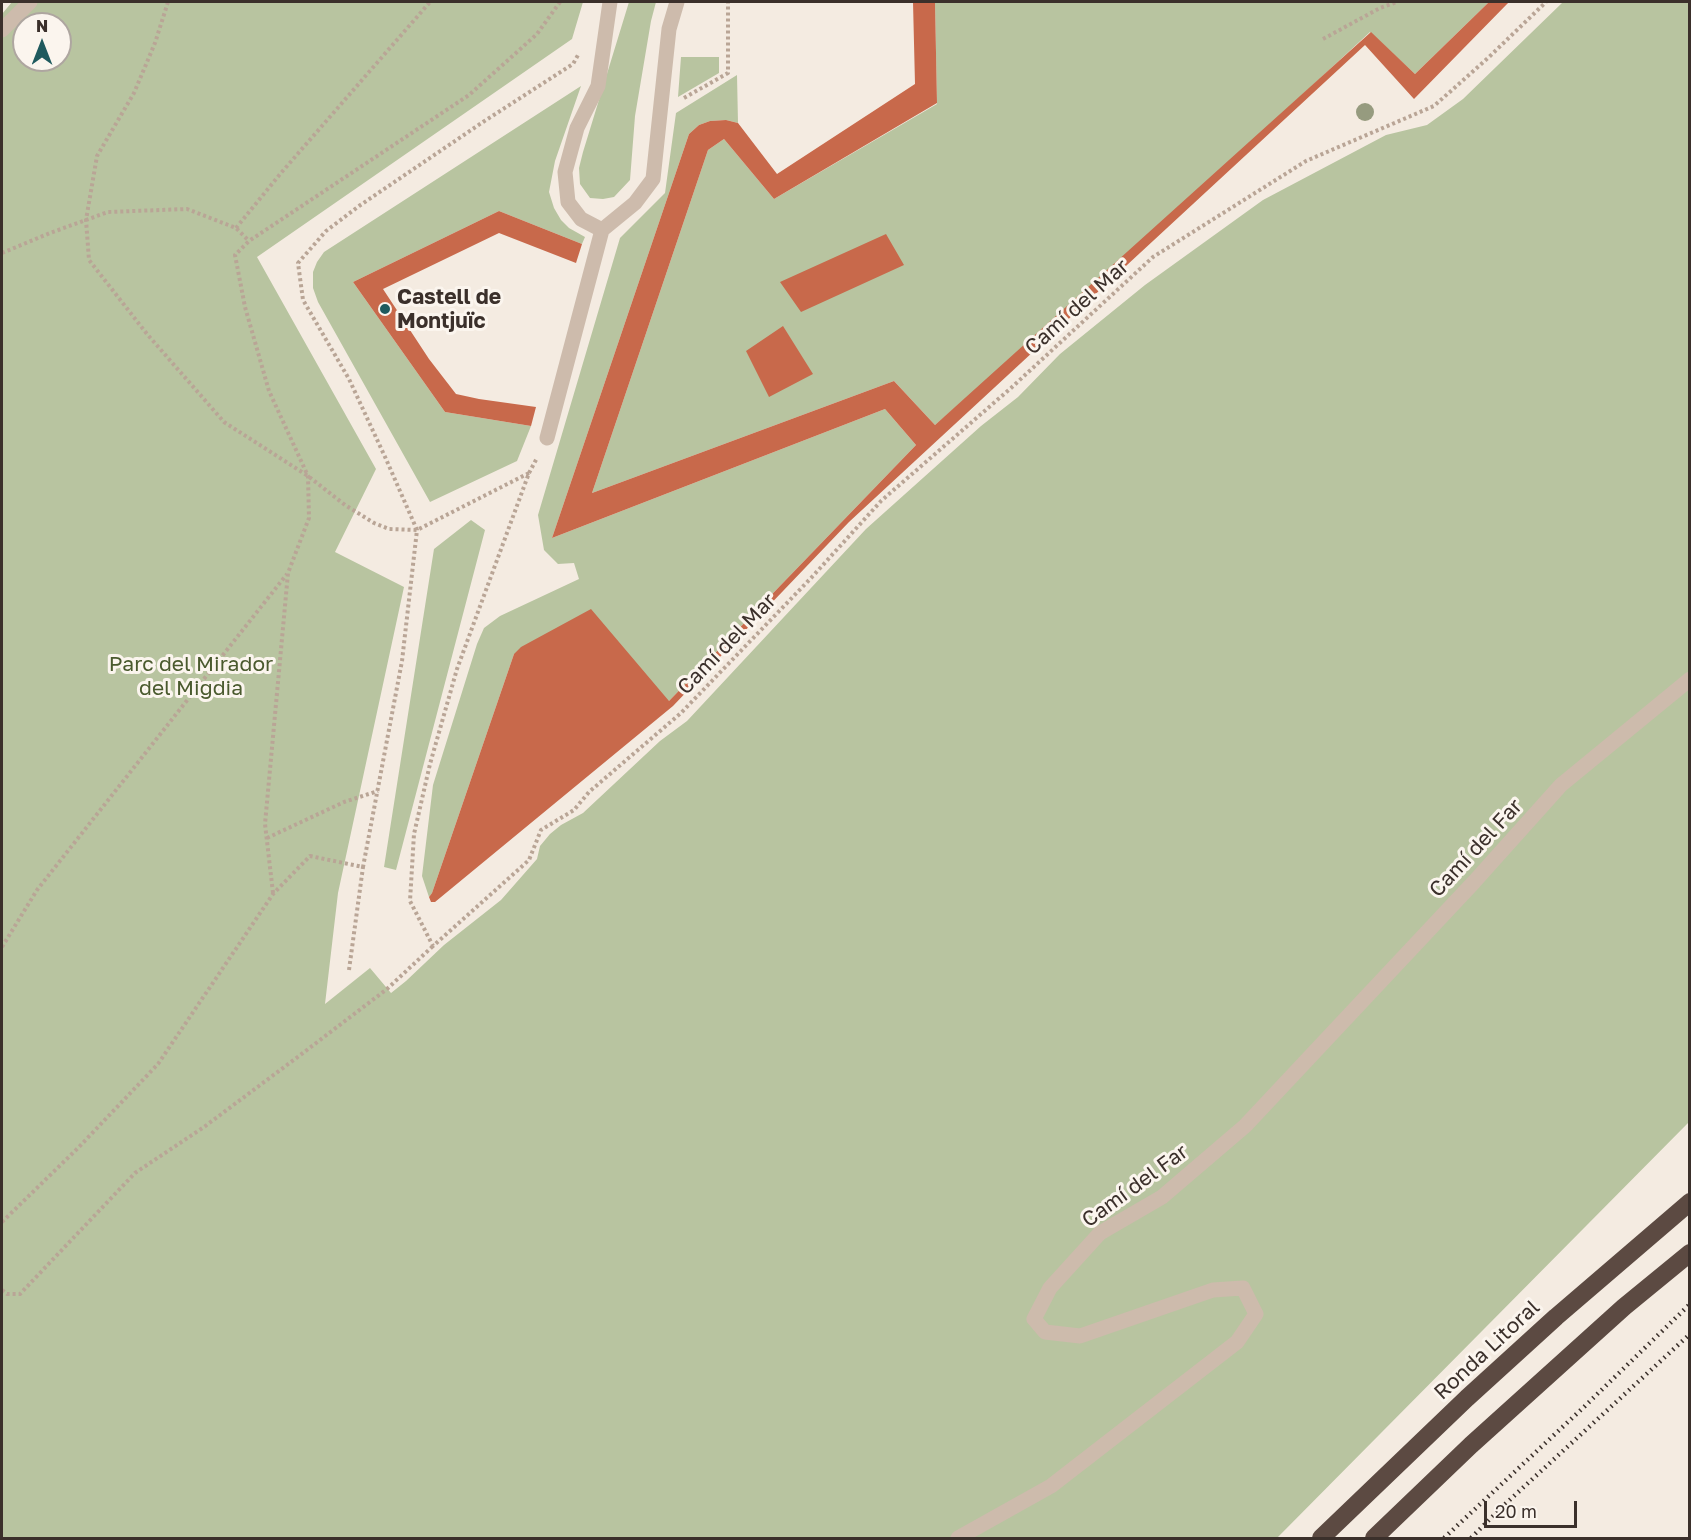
<!DOCTYPE html>
<meta charset="utf-8">
<style>
body{margin:0}
#map{position:relative;width:1691px;height:1540px;overflow:hidden;background:#f4ebe1;font-family:"Golos Text",sans-serif}
canvas{display:block}
.frame{position:absolute;inset:0;border:3px solid #3b302b;pointer-events:none}
.north{position:absolute;left:12px;top:12px;width:60px;height:60px;box-sizing:border-box;background:#fbf5ee;border:2px solid #aea6a0;border-radius:50%;rotate:0deg;font-size:16px;font-weight:700;line-height:24px;text-align:center;color:#3b302b}
.north::after{content:'';display:block;margin:auto;width:21px;height:27px;background:#1f5a5e;clip-path:polygon(50% 0,100% 100%,50% 72%,0 100%)}
.scale{position:absolute;left:1484px;top:1501px;width:93px;height:27px;box-sizing:border-box;border:3px solid #3b302b;border-top:0;padding-left:8px;font-size:18px;line-height:21px;white-space:nowrap;color:#3b302b;-webkit-text-stroke:4px #fbf5ee;paint-order:stroke}
</style>
<div id="map">
<canvas width="1691" height="1540"></canvas>
<div class="frame"></div>
<div class="north">N</div>
<div class="scale">20 m</div>
</div>
<script>
const g = document.querySelector('canvas').getContext('2d');
g.lineJoin = 'round';
function fill(path, color) {
  g.fillStyle = color;
  g.fill(path, 'evenodd');
}
function toPath(rows) {
  const path = new Path2D();
  for (const r of rows) {
    path.moveTo(r[0], r[1]);
    for (let i = 2; i < r.length; i += 2) path.lineTo(r[i], r[i + 1]);
  }
  return path;
}
function trace(path, color, width, dash) {
  g.strokeStyle = color;
  g.lineWidth = width;
  g.lineCap = dash ? 'butt' : 'round';
  g.setLineDash(dash || []);
  g.stroke(path);
}
function drawText(font, color, halo, rows, align = 'center') {
  g.font = font + ' "Golos Text",sans-serif';
  g.lineWidth = 6;
  g.setLineDash([]);
  g.textBaseline = 'middle';
  g.strokeStyle = halo;
  g.fillStyle = color;
  for (const [text, x, y, turn = 0] of rows) {
    g.save();
    g.translate(x, y);
    g.rotate((+turn || 0) * Math.PI / 180);
    g.textAlign = isNaN(turn) ? turn : align;
    if (halo) g.strokeText(text, 0, 0);
    g.fillText(text, 0, 0);
    g.restore();
  }
}
const green = toPath([
 [12,2,583,2,572,39,257,257,376,469,335,552,404,587,338,893,325,1004,370,968,391,993,406,981,444,945,501,900,537,859,540,846,550,834,561,825,583,813,660,741,687,721,866,529,981,426,1018,397,1060,354,1145,285,1263,200,1386,135,1427,125,1463,99,1563,2,1689,2,1689,1122,1277,1538,2,1538,2,14],
 [24,24,60,24,60,60,24,60],
 [629,2,656,2,651,21,635,116,630,180,614,197,603,199,590,198,580,184,579,168,583,152],
 [935,2,1489,2,1415,74,1370,32,1101,281,935,425,894,381,592,493,708,150,724,139,774,199,937,104],
 [681,57,719,57,719,73,678,97],
 [737,75,738,123,726,120,710,121,699,125,689,134,552,538,885,409,916,445,669,701,514,654,432,893,429,897,422,876,433,785,477,644,484,628,500,616,579,579,574,563,558,564,544,550,538,515,620,238,665,193,676,113],
 [581,86,555,161,549,192,554,208,561,220,569,228,585,237,582,244,499,211,353,282,445,412,531,426,517,461,430,502,318,302,313,288,313,272,317,262,324,252],
 [471,520,485,530,396,870,384,867,434,549]
]);
const building = toPath([
 [913,2,935,2,937,103,774,199,724,139,708,150,592,493,894,381,935,425,1371,32,1415,74,1489,2,1509,2,1414,99,1365,45,849,522,673,706,435,902,431,902,429,897,432,893,514,654,521,647,591,609,669,701,916,445,885,409,552,538,689,134,699,125,710,121,726,120,738,123,777,174,915,84],
 [499,211,582,244,576,263,499,233,383,289,429,359,456,394,479,399,536,407,531,426,445,412,353,282],
 [886,234,904,265,801,312,780,282],
 [783,326,813,374,769,397,746,351]
]);
const path = toPath([
 [168,2,155,43,134,93,97,156,86,220,89,260,147,334,224,422,308,476,345,505,374,523,389,529,417,530,529,473,457,669,430,764,414,834,410,901,433,946,529,860,541,830,574,810,589,792,681,713,812,577,881,501,1011,388,1153,257,1306,161,1434,106,1489,57,1546,2],
 [1323,39,1380,8,1397,2],
 [684,98,728,73,728,2],
 [236,228,281,173,430,2],
 [2,253,50,233,108,212,187,209,236,228,249,241],
 [529,473,537,458],
 [267,838,344,802,378,791],
 [273,893,265,824,288,573,309,518,308,476,269,391,245,307,235,255,249,241,469,95,537,34,560,2],
 [2,947,37,890,287,574],
 [349,970,363,867],
 [2,1222,78,1148,158,1064,273,894,310,856,363,867,402,661,417,530,386,459,349,379,303,300,298,263,326,231,359,206,483,122,573,64,578,55],
 [2,1290,7,1294,20,1294,135,1173,204,1127,299,1056,387,989,433,946]
]);
const minor = toPath([
 [610,2,598,86,577,128,565,172,568,202,581,219,602,230,635,203,653,179,669,29,677,2],
 [2,30,30,2],
 [547,438,602,230],
 [958,1538,1051,1486,1237,1342,1256,1314,1243,1288,1213,1290,1080,1336,1045,1332,1034,1319,1050,1288,1100,1233,1162,1197,1245,1126,1474,882,1561,785,1690,679]
]);
const highway = toPath([
 [1321,1538,1467,1398,1556,1317,1690,1202],
 [1374,1538,1471,1445,1624,1307,1690,1253]
]);
const rail = toPath([
 [1444,1538,1585,1406,1690,1304],
 [1471,1538,1502,1507,1690,1334]
]);
const trees = [
 [1365,112]
];
const markers = [
 [385,309,6,"#1f5a5e"]
];
const poiNames = [
 ["Castell de",397,297],
 ["Montjuïc",397,321]
];
const streetNames = [
 ["Camí del Mar",1077,307,-42],
 ["Camí del Mar",727,644,-46],
 ["Camí del Far",1476,848,-47],
 ["Camí del Far",1135,1186,-36],
 ["Ronda Litoral",1487,1350,-43]
];
const parkNames = [
 ["Parc del Mirador",191,664],
 ["del Migdia",191,688]
];
fill(green, '#b8c4a0');
fill(building, '#c8694b');
trace(path, '#b9a596', 4, [3, 3]);
trace(minor, '#cdbbac', 15);
trace(highway, '#5c4a42', 18);
trace(rail, '#3b302b', 4.5, [1.5, 4.5]);
g.fillStyle = '#969b7f';
for (const [x, y] of trees) {
  g.beginPath();
  g.arc(x, y, 9, 0, 2 * Math.PI);
  g.fill();
}
for (const [x, y, r, color] of markers) {
  const dot = new Path2D();
  dot.arc(x, y, r, 0, 2 * Math.PI);
  g.fillStyle = color;
  g.fill(dot);
  trace(dot, '#fbf5ee', 2);
}
drawText('bold 21px', '#3b302b', '#fbf5ee', poiNames, 'left');
drawText('21px', '#3b302b', '#fbf5ee', streetNames);
drawText('21px', '#4a5a2e', '#fbf5ee', parkNames);
</script>
